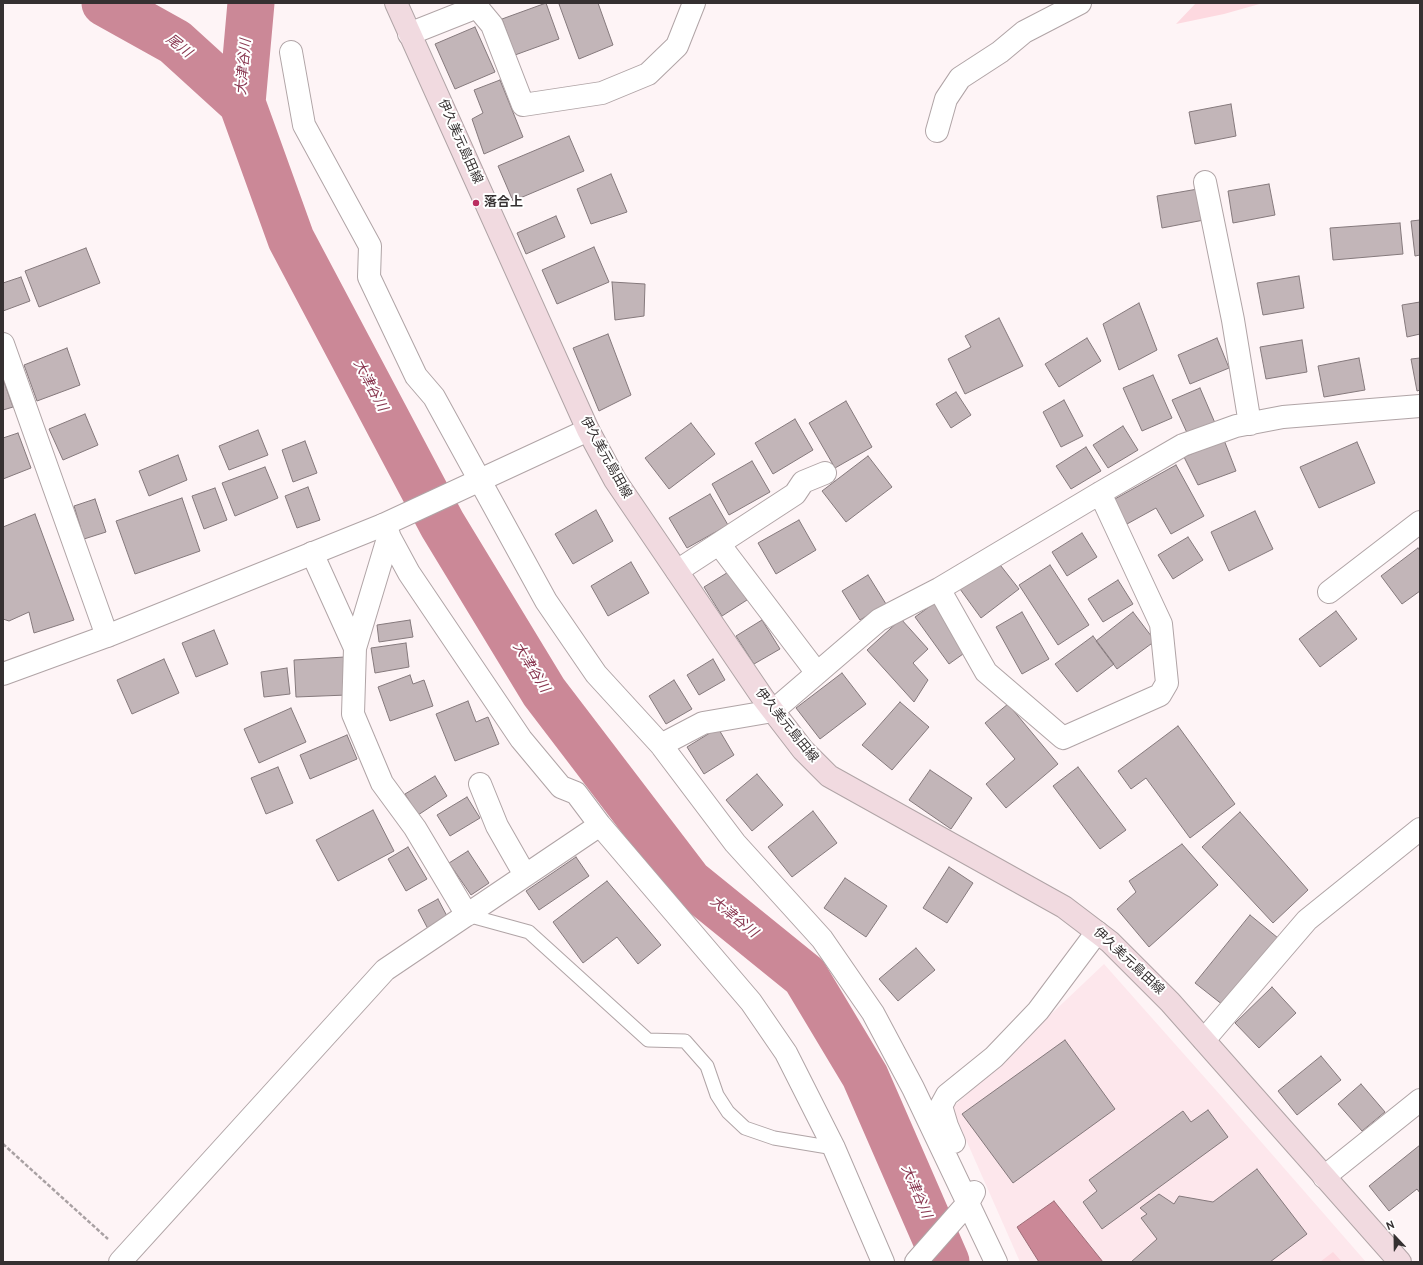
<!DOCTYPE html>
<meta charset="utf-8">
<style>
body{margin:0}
#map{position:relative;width:1423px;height:1265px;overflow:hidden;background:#fef4f6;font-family:Overpass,sans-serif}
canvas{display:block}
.frame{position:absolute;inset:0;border:4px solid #353031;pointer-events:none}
.north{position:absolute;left:1375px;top:1217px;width:40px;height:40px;-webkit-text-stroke:3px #fff;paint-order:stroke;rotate:338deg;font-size:11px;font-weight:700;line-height:16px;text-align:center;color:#353031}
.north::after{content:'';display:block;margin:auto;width:14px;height:18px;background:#353031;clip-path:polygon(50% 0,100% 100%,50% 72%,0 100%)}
</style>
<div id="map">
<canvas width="1423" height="1265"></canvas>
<div class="frame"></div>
<div class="north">N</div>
</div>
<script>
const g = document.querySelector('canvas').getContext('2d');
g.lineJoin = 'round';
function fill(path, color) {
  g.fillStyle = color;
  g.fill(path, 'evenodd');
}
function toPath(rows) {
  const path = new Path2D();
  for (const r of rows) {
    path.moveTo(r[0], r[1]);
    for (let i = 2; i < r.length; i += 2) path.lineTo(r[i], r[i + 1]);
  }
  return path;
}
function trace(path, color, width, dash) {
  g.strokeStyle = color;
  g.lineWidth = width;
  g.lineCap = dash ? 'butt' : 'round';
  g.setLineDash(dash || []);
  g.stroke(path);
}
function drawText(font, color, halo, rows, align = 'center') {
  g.font = font + ' Overpass,"Noto Sans JP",sans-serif';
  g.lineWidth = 4;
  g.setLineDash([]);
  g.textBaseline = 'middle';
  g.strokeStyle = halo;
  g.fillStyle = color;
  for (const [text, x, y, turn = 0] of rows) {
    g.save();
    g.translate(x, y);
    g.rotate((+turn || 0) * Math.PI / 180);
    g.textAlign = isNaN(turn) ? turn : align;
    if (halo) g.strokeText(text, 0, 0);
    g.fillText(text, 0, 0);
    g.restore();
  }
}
const built = toPath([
 [1104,964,1222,1097,1366,1262,1020,1262,952,1108]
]);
const green = toPath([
 [1196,3,1263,3,1224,14,1176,24],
 [1333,1252,1342,1262,1320,1262]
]);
const water = toPath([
 [1054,1201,1103,1262,1039,1262,1017,1227,1054,1201]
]);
const river = toPath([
 [105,3,175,42,242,103],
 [251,3,242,103,291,239,442,524,544,692,689,882,805,976,865,1076,946,1262]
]);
const building = toPath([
 [546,3,559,39,515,55,502,19,546,3],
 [562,3,598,3,613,45,579,59,559,4,562,3],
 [475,27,495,72,455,89,435,44,475,27],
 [500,80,523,137,484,154,472,119,483,113,474,90,500,80],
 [1231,104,1236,136,1195,144,1189,112,1231,104],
 [569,136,584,171,513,201,498,166,569,136],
 [611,174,627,212,591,224,577,189,611,174],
 [1269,184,1275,215,1233,223,1228,191,1269,184],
 [1198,189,1204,220,1162,228,1157,196,1198,189],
 [556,216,565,237,526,254,517,233,556,216],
 [1420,220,1420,255,1415,256,1411,221,1420,220],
 [1400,223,1403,254,1333,260,1330,228,1400,223],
 [594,247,609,282,557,304,542,270,594,247],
 [86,248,100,283,39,307,25,271,86,248],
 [1299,276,1304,308,1263,315,1257,283,1299,276],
 [21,277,30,301,3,311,3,283,21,277],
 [612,282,645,284,644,316,615,320,612,282],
 [1420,302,1420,334,1407,337,1402,305,1420,302],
 [1139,303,1157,350,1119,370,1103,324,1139,303],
 [999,318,1023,366,965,394,948,359,971,347,965,336,999,318],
 [608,334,631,395,599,411,573,348,608,334],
 [1087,338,1101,361,1059,387,1045,364,1087,338],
 [1217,338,1229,368,1190,384,1178,355,1217,338],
 [1302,340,1307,372,1266,379,1260,347,1302,340],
 [67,348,80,385,37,401,24,365,67,348],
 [1359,358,1365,390,1324,397,1318,366,1359,358],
 [1420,358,1420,390,1417,391,1411,359,1420,358],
 [1153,375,1172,418,1142,431,1123,388,1153,375],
 [3,379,13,407,3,410,3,379],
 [1200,388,1215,423,1188,435,1172,400,1200,388],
 [956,392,971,415,951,428,936,404,956,392],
 [1064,400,1083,436,1061,447,1043,412,1064,400],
 [846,401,872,447,835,468,809,423,846,401],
 [85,414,98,445,63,460,49,429,85,414],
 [795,419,813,450,773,474,755,443,795,419],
 [691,423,715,454,669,489,645,458,691,423],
 [1123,426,1138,450,1108,468,1093,445,1123,426],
 [258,430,268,455,229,470,219,446,258,430],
 [18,433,31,468,3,479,3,438,18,433],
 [1224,440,1236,471,1198,485,1184,457,1224,440],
 [305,441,317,473,293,482,282,450,305,441],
 [1357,442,1375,483,1319,508,1300,467,1357,442],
 [1086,447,1101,471,1071,489,1056,466,1086,447],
 [178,455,187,480,149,496,139,471,178,455],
 [868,456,892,487,846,522,822,491,868,456],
 [752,461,770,492,729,515,712,484,752,461],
 [1176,465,1204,516,1171,534,1156,508,1127,524,1113,500,1176,465],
 [265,467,278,498,235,516,222,483,265,467],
 [308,487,320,520,297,528,285,496,308,487],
 [215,488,227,520,204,529,192,496,215,488],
 [710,494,728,525,687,548,669,518,710,494],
 [182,498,200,551,135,574,116,521,182,498],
 [95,499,106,532,84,539,74,506,95,499],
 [596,510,613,541,573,564,555,534,596,510],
 [1255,511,1273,549,1229,571,1211,532,1255,511],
 [35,514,74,620,34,633,29,612,9,621,3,619,3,527,35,514],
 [799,520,816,550,776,574,758,543,799,520],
 [1082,533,1097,557,1067,576,1052,552,1082,533],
 [1188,537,1203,560,1173,579,1158,555,1188,537],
 [1418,548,1420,551,1420,591,1402,604,1381,576,1418,548],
 [997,561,1019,589,981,618,960,589,997,561],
 [631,562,649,593,608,616,591,586,631,562],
 [1050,565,1089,625,1058,645,1019,585,1050,565],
 [730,571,747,600,722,616,704,587,730,571],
 [868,575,886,604,860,620,842,591,868,575],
 [1118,580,1133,604,1103,622,1088,599,1118,580],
 [936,602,970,649,949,664,915,617,936,602],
 [1336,611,1357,639,1320,667,1299,639,1336,611],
 [1022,612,1049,659,1022,674,996,627,1022,612],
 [1133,612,1155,641,1117,669,1096,641,1133,612],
 [901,619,928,649,913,663,928,680,914,702,867,650,901,619],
 [410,620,413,637,379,642,377,625,410,620],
 [762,620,780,649,754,664,736,636,762,620],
 [214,630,228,664,196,677,182,643,214,630],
 [1093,636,1114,664,1077,692,1055,664,1093,636],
 [406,643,409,667,375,673,371,648,406,643],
 [345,657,347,695,296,697,294,660,345,657],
 [164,659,179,693,132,714,117,680,164,659],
 [713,659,725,680,699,695,687,675,713,659],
 [287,668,290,694,264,697,261,672,287,668],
 [842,673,866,704,820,739,796,708,842,673],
 [410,675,413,684,424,680,433,706,390,721,378,687,410,675],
 [674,680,692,709,666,724,649,696,674,680],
 [468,701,476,722,488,717,499,744,455,761,436,714,468,701],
 [900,702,929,727,892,770,862,745,900,702],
 [1008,704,1058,764,1006,808,986,784,1015,759,985,723,1008,704],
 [291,708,306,742,259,763,244,729,291,708],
 [1178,726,1235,804,1190,838,1146,778,1131,789,1118,771,1178,726],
 [718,728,734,755,704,774,687,747,718,728],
 [347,735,357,759,310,779,300,755,347,735],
 [278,767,293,803,266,814,251,778,278,767],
 [1078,767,1126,830,1100,849,1053,786,1078,767],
 [930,770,972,798,951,829,909,800,930,770],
 [757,774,783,805,752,831,726,800,757,774],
 [435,776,447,796,418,815,405,794,435,776],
 [467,797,480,818,450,836,437,815,467,797],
 [373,810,394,851,338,881,316,840,373,810],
 [813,811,837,843,792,877,768,847,813,811],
 [1240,812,1308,890,1273,923,1202,847,1240,812],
 [1182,844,1218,885,1149,947,1117,909,1136,892,1129,881,1182,844],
 [408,847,427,879,406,891,388,859,408,847],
 [468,851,489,883,471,895,449,863,468,851],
 [576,857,589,876,539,910,526,891,576,857],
 [949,867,973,883,947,923,923,908,949,867],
 [845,878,887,906,866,937,824,908,845,878],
 [607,881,661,945,638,964,617,937,583,963,553,922,607,881],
 [438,899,448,918,428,929,418,910,438,899],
 [1250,915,1278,938,1223,1005,1195,983,1250,915],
 [916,948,935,970,898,1001,879,979,916,948],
 [1272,987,1296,1013,1259,1048,1235,1023,1272,987],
 [1065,1040,1115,1109,1013,1183,962,1114,1065,1040],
 [1321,1056,1341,1080,1297,1115,1278,1091,1321,1056],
 [1361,1084,1385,1112,1362,1131,1338,1104,1361,1084],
 [1208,1110,1228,1137,1102,1229,1083,1202,1097,1191,1089,1180,1183,1111,1191,1122,1208,1110],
 [1420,1145,1420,1193,1417,1189,1389,1211,1369,1186,1420,1145],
 [1257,1169,1307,1234,1270,1262,1131,1262,1157,1239,1141,1218,1147,1214,1140,1208,1159,1194,1174,1204,1179,1196,1213,1202,1257,1169]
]);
const path = toPath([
 [3,1144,108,1239]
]);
const service = toPath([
 [467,915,529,932,648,1040,685,1041,707,1066,717,1095,728,1112,745,1128,774,1138,834,1148]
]);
const minor = toPath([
 [409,34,477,7,492,25,523,105,602,93,648,74,677,46,694,3],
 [291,52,304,125,370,246,369,277,416,376,434,397,546,601,596,674,661,745,735,843,822,939,873,1013,913,1088,996,1262],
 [937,131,946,99,960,78,1000,52,1024,32,1080,3],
 [1205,182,1233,320,1250,424],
 [3,344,107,636],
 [383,525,409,573,521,739,561,787,576,793,600,825,751,1002,786,1053,834,1148,883,1262],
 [719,544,817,673],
 [312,553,355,648,353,714,382,783,415,828,467,915],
 [677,571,795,494,803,482,825,473],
 [939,589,986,672,1063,738,1160,695,1167,683,1161,624,1100,493],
 [1329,592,1420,522],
 [355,648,389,535],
 [661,745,703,723,773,711,879,620,939,589,1100,493,1183,445,1236,426,1283,417,1420,406],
 [480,784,497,826,525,875],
 [1204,1040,1307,920,1420,829],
 [954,1142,947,1126,941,1106,947,1095,994,1057,1038,1011,1097,932],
 [1324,1177,1420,1100],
 [120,1262,385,970,600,825],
 [916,1262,968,1203,974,1192]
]);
const tertiary = toPath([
 [3,674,107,636,383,525,588,430]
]);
const secondary = toPath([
 [396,3,588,430,615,480,763,698,803,750,829,776,1064,907,1110,942,1170,1002,1400,1262]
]);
const markers = [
 [476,203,4,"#bb2e61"]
];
const streetNames = [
 ["伊久美元島田線",459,142,66],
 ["伊久美元島田線",605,458,61],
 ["伊久美元島田線",786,726,51],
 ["伊久美元島田線",1128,962,43]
];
const poiNames = [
 ["落合上",484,203]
];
const waterNames = [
 ["尾川",178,47,38],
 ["大津谷川",245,67,-85],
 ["大津谷川",369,386,62],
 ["大津谷川",530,668,58],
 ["大津谷川",733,918,39],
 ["大津谷川",915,1192,67]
];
fill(built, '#fde7ec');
fill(green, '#fdd9e0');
fill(water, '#cb8897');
trace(water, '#9e6e78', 1);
trace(river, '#cb8897', 47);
fill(building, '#c2b5b8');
trace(building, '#85797c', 1);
trace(service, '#b0a4a6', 15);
trace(minor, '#b0a4a6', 24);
trace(tertiary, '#b0a4a6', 24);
trace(secondary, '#b0a4a6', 24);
trace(path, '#a9a1a3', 2.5, [4, 2]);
trace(service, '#fff', 13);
trace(minor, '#fff', 22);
trace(tertiary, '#fff', 22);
trace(secondary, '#f1dae0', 22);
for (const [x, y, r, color] of markers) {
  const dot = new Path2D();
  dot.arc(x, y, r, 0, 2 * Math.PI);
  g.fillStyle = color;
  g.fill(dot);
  trace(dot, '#fff', 1.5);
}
drawText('13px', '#353031', '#fff', streetNames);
drawText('bold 13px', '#353031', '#fff', poiNames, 'left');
drawText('italic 14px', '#893750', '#fff', waterNames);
</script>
